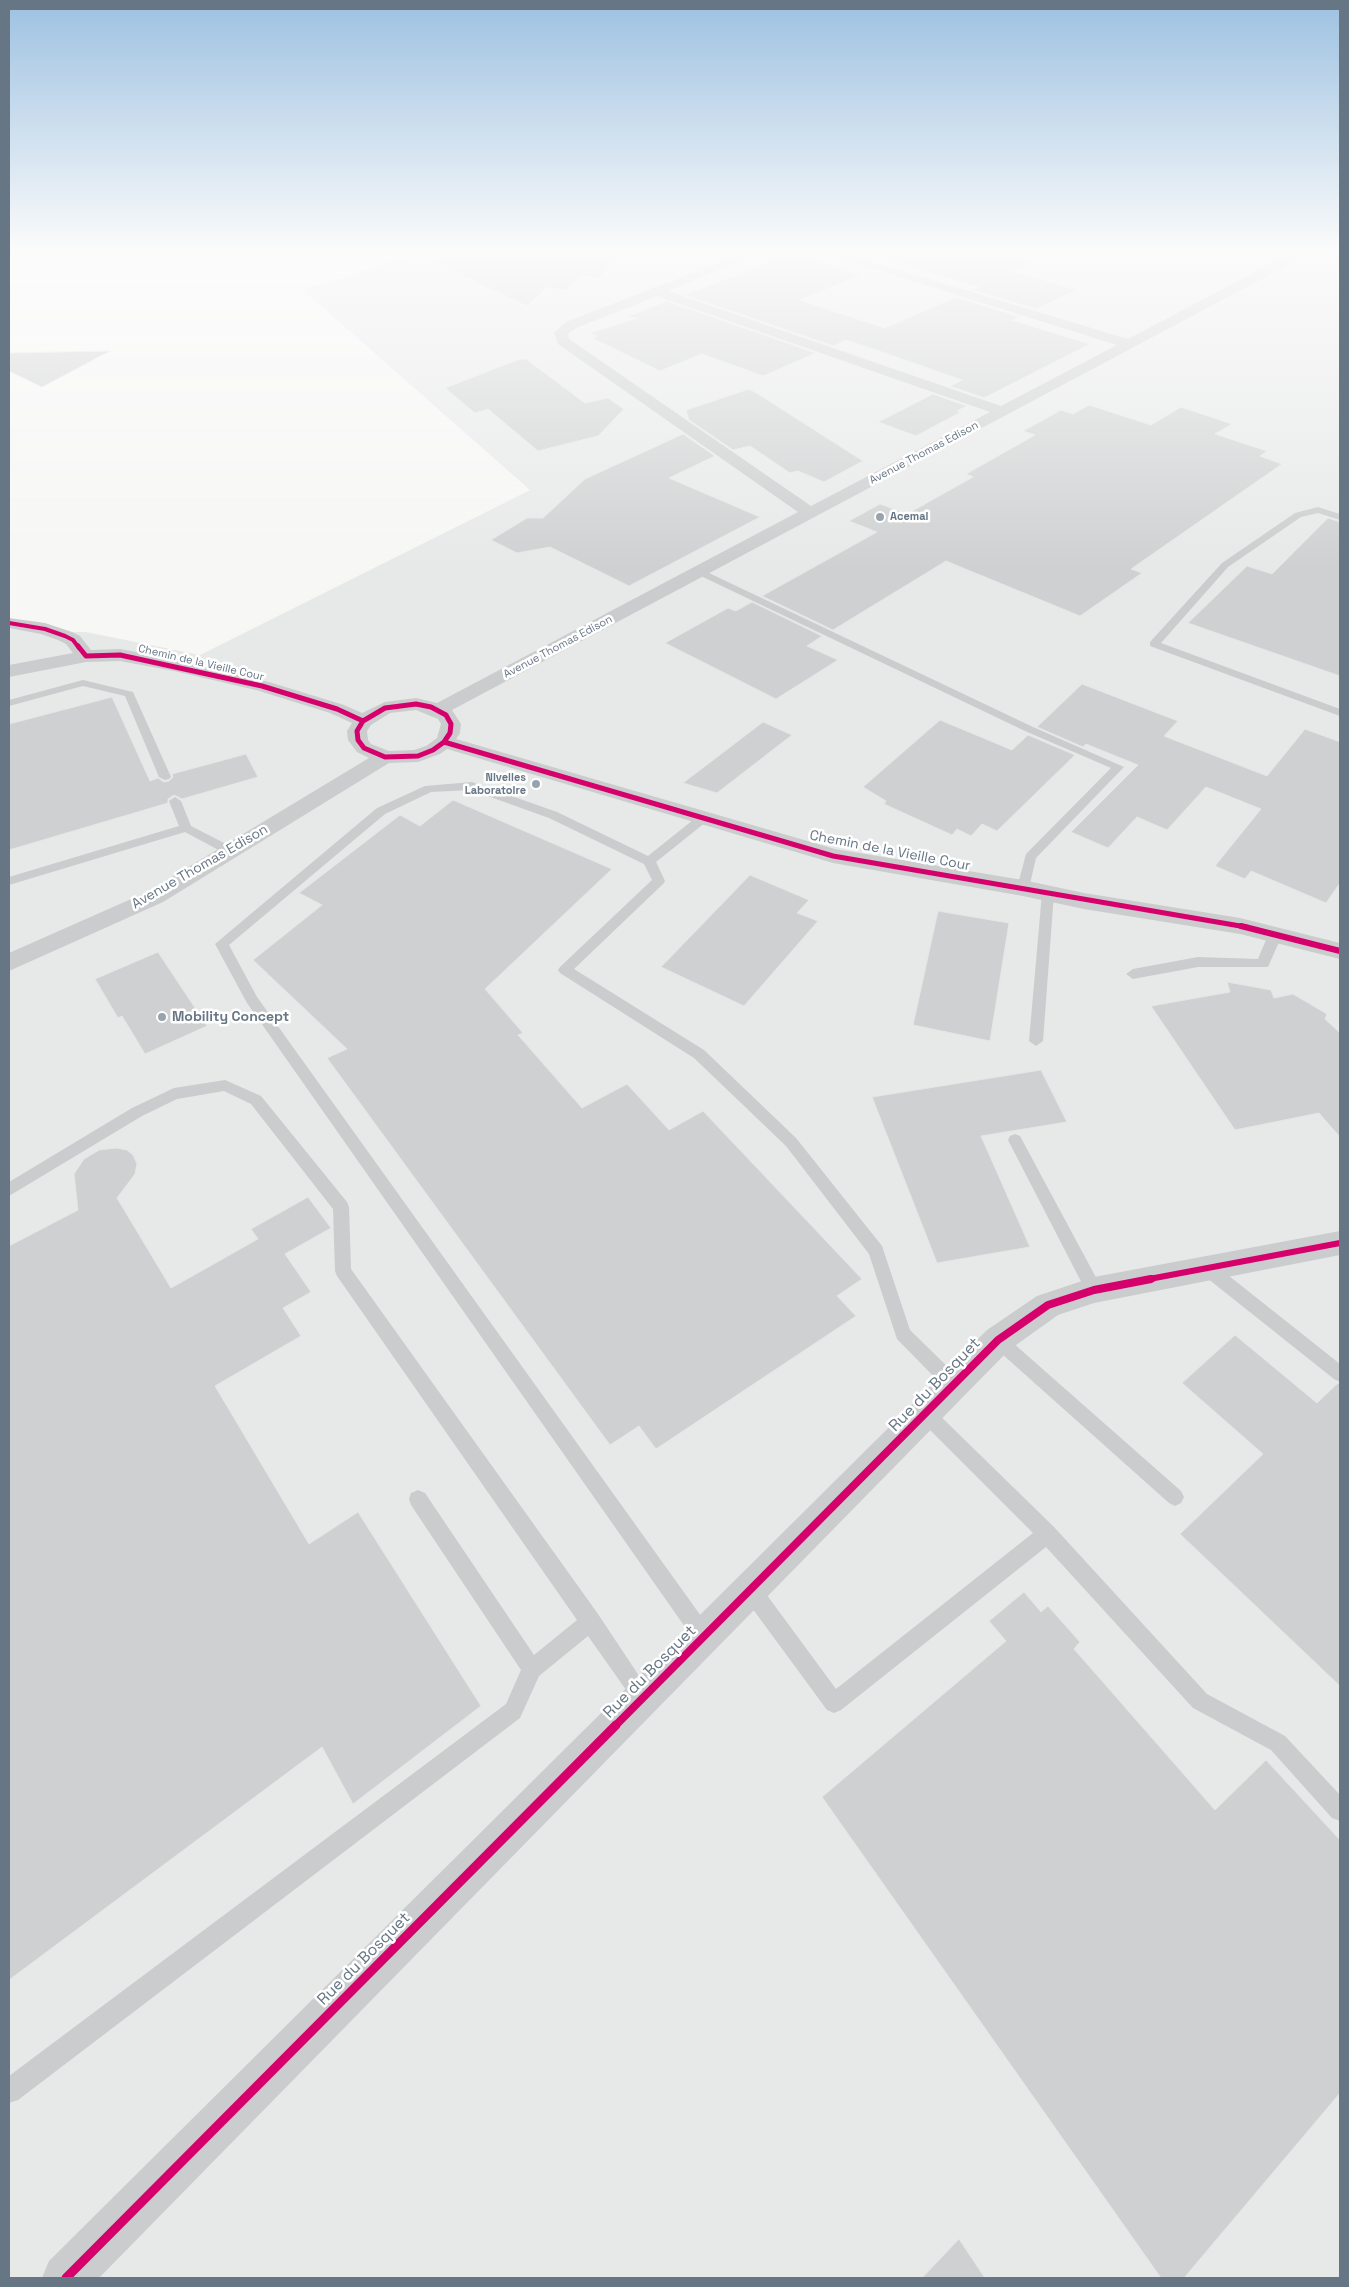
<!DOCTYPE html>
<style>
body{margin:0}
#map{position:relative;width:1349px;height:2287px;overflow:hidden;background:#f7f7f6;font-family:"Space Grotesk",sans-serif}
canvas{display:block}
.frame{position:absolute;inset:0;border:10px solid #677685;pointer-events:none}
</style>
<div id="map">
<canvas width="1349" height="2287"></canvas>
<div class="frame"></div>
</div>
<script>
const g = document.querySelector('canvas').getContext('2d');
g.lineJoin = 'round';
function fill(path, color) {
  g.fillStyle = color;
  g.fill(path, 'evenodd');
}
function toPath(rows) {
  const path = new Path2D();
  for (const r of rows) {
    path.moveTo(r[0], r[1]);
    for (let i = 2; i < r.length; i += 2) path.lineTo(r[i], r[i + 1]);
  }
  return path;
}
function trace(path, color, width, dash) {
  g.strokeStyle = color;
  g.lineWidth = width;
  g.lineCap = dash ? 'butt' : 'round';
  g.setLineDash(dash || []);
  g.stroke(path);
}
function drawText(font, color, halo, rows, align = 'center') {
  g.font = font + ' "Space Grotesk",sans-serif';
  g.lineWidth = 5;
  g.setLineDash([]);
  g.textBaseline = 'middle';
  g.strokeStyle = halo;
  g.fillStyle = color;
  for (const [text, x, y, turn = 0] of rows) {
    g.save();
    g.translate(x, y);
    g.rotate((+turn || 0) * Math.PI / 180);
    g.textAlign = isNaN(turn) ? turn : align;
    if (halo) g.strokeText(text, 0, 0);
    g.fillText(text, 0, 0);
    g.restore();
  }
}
const built = toPath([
 [429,249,1340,249,1340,2278,9,2278,9,627,39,632,86,632,200,655,530,490,303,290]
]);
const building = toPath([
 [472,249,628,249,599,278,581,276,566,290,546,288,527,306,435,262,472,249],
 [874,249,980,249,1030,263,1012,271,1077,290,1036,309,971,290,978,287,873,256,874,249],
 [789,255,798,257,801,256,862,275,799,300,885,328,956,297,1020,317,1012,320,1090,344,984,398,950,386,962,380,879,351,846,340,833,346,684,295,789,255],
 [667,301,816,353,763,376,702,354,660,371,592,338,597,336,590,333,638,318,626,317,667,301],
 [110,351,42,387,9,371,9,353,110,351],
 [520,359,526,359,585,403,608,398,624,409,598,436,538,451,488,409,475,413,445,388,520,359],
 [749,389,755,392,863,461,824,482,798,471,790,473,750,446,733,450,689,420,686,410,749,389],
 [933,394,967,406,957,411,961,412,916,436,878,422,933,394],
 [1089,405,1151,425,1181,407,1232,424,1215,434,1267,451,1260,456,1282,464,1131,569,1142,573,1080,616,946,561,833,630,762,596,877,532,849,521,880,504,907,514,973,477,966,474,1035,435,1023,431,1061,410,1073,414,1089,405],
 [683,434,715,456,669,478,760,517,629,586,550,547,517,553,491,540,527,518,543,518,585,479,683,434],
 [1328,518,1340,522,1340,676,1188,623,1247,566,1272,574,1328,518],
 [752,602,822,636,807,646,838,660,776,699,665,643,728,608,736,611,752,602],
 [1082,684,1178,721,1164,736,1267,776,1305,729,1340,742,1340,883,1326,903,1251,871,1245,879,1215,866,1261,809,1206,787,1167,830,1137,817,1108,848,1071,832,1138,765,1086,744,1083,747,1037,727,1082,684],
 [112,697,150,781,158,778,164,782,169,781,173,777,172,774,246,754,258,777,182,799,174,795,168,799,168,803,9,850,9,724,112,697],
 [940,720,1012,750,1028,735,1075,755,997,831,982,824,971,836,957,829,952,835,884,804,886,801,863,787,940,720],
 [763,722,792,735,717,793,683,783,763,722],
 [453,800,612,869,485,989,523,1033,518,1035,582,1108,627,1084,669,1130,703,1111,862,1279,837,1296,856,1316,656,1449,639,1426,610,1445,327,1058,347,1049,253,960,322,905,299,893,400,815,420,826,453,800],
 [750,875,809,900,797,913,818,921,744,1006,661,967,750,875],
 [938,911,1009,923,990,1041,913,1025,938,911],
 [158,952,207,1026,145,1054,122,1016,118,1018,95,979,158,952],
 [1227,982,1271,990,1274,998,1293,994,1327,1014,1325,1019,1340,1033,1340,1137,1319,1113,1235,1130,1151,1006,1230,992,1227,982],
 [1041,1070,1067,1122,981,1136,1030,1247,937,1263,872,1097,1041,1070],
 [116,1148,127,1150,133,1155,137,1164,135,1174,117,1198,171,1288,258,1239,251,1229,308,1197,331,1228,285,1254,311,1292,283,1308,301,1336,215,1386,309,1544,358,1512,481,1706,353,1804,322,1747,9,1980,9,1246,78,1210,74,1174,84,1159,99,1150,116,1148],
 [1235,1335,1317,1403,1338,1383,1340,1384,1340,1686,1180,1534,1263,1454,1182,1383,1235,1335],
 [1024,1592,1041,1612,1048,1606,1080,1642,1074,1649,1215,1810,1266,1760,1340,1840,1340,2093,1184,2278,1161,2278,822,1797,1006,1641,989,1621,1024,1592],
 [959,2239,985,2278,922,2278,959,2239]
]);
const lane = toPath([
 [1318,507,1340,514,1340,520,1318,513,1301,517,1228,567,1161,643,1340,709,1340,716,1150,646,1150,642,1222,563,1295,513,1318,507],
 [703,573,709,573,1033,727,1124,767,1036,858,1029,888,1023,892,1019,891,1017,888,1026,854,1111,768,1025,731,703,577,703,573],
 [83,680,133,692,171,777,169,779,165,780,159,777,125,696,83,686,9,706,9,700,83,680],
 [472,782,557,812,648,856,698,816,706,816,706,822,656,862,665,881,663,884,574,969,704,1050,796,1138,882,1246,910,1330,960,1379,963,1385,960,1391,954,1393,948,1391,897,1339,869,1254,786,1146,694,1058,560,973,558,970,560,967,652,880,644,864,549,818,471,790,431,792,385,814,229,945,257,997,711,1630,714,1637,711,1644,704,1647,697,1644,247,1003,215,944,377,808,425,786,472,782],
 [175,797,181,801,191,826,234,848,236,851,234,854,226,854,185,832,9,885,9,877,179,826,169,801,175,797],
 [1048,889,1054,893,1043,1041,1036,1046,1029,1041,1042,893,1048,889],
 [1275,931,1282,935,1268,967,1198,967,1133,979,1126,974,1133,969,1198,957,1258,959,1268,935,1275,931],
 [225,1080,261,1096,347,1202,349,1207,351,1269,598,1614,653,1697,650,1704,643,1707,636,1704,588,1636,539,1676,520,1718,18,2100,9,2103,9,2076,506,1704,521,1670,411,1505,409,1499,411,1493,418,1490,425,1493,534,1655,577,1620,337,1276,335,1271,333,1209,251,1104,224,1091,177,1099,142,1116,9,1196,9,1182,132,1108,174,1088,225,1080],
 [1015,1134,1020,1136,1100,1285,1102,1290,1100,1295,1094,1297,1088,1295,1008,1140,1010,1136,1015,1134],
 [1208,1262,1214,1264,1340,1364,1340,1382,1334,1379,1202,1274,1200,1269,1202,1264,1208,1262],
 [998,1333,1004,1335,1181,1491,1184,1497,1181,1503,1175,1506,1169,1503,992,1345,990,1340,992,1335,998,1333],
 [926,1406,932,1408,1054,1527,1207,1694,1285,1736,1340,1795,1340,1821,1332,1818,1271,1750,1193,1708,1046,1547,841,1710,834,1713,827,1710,744,1597,741,1590,744,1583,751,1580,758,1583,836,1689,1033,1533,920,1420,917,1414,920,1408,926,1406]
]);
const street = toPath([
 [754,249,771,249,668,291,1001,406,1117,345,810,249,829,249,1128,339,1293,252,1294,249,1306,249,1303,257,452,710,461,724,460,733,456,739,835,849,1023,880,1084,893,1240,918,1340,943,1340,959,1240,934,1084,909,1023,896,833,863,447,749,440,754,418,762,389,763,163,902,9,971,9,953,147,892,369,758,357,752,348,740,347,731,352,723,330,713,256,690,174,671,120,661,86,662,9,677,9,665,73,653,66,644,58,640,41,634,9,628,9,618,45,623,72,632,80,636,91,650,120,649,174,659,269,682,344,705,362,713,385,702,416,698,437,703,798,512,558,344,554,333,566,322,754,249],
 [657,296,990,412,811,506,569,339,568,334,576,328,657,296],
 [416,710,438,719,441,724,437,738,426,746,414,750,389,751,371,744,368,740,367,731,371,725,390,713,416,710],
 [1340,1231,1340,1255,1094,1303,1058,1315,1009,1350,99,2278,42,2278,49,2261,987,1330,1037,1296,1094,1277,1340,1231]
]);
const cyclewayFar4 = toPath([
 [9,623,45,629,65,636,73,640,79,648]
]);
const cyclewayFar3 = toPath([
 [78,646,86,656,120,655,262,686,337,709,363,721],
 [416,704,431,707,446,715,451,724,450,733,444,742,433,750,418,756,385,757,364,748,358,740,357,731,363,721,385,708,416,704],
 [444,742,833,856,1246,927]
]);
const cyclewayFar2 = toPath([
 [1241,926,1340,951],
 [1144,1280,1340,1243]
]);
const cyclewayFar1 = toPath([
 [615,1726,998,1340,1048,1305,1094,1290,1151,1279]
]);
const cycleway = toPath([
 [66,2278,616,1725]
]);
const markers = [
 [880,517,5,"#99a3ad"],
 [536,784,5,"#99a3ad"],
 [162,1017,5,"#99a3ad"]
];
const farStreetnames = [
 ["Avenue Thomas Edison",924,453,-28],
 ["Avenue Thomas Edison",558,647,-28],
 ["Chemin de la Vieille Cour",201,663,13]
];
const farPoinames = [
 ["Acemal",890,517],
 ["Nivelles",526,778,"right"],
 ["Laboratoire",526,791,"right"]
];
const streetNames = [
 ["Chemin de la Vieille Cour",890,851,11],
 ["Avenue Thomas Edison",200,867,-30]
];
const poiNames = [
 ["Mobility Concept",172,1017]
];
const nearStreetnames = [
 ["Rue du Bosquet",935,1385,-46],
 ["Rue du Bosquet",650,1672,-45],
 ["Rue du Bosquet",364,1959,-45]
];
fill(built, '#e7e8e8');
fill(building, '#cfd0d1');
trace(building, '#e6e6e6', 1);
fill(lane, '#cbcccd');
fill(street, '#cbcccd');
trace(cyclewayFar4, '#d6006c', 4);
trace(cyclewayFar3, '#d6006c', 5);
trace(cyclewayFar2, '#d6006c', 6);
trace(cyclewayFar1, '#d6006c', 8);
trace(cycleway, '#d6006c', 9);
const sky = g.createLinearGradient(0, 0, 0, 569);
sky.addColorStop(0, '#9dc1e1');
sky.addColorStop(0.44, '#fbfbfb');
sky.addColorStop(1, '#fbfbfb00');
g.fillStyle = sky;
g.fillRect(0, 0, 1349, 569);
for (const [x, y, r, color] of markers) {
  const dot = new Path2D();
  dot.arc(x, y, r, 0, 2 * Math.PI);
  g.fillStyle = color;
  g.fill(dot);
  trace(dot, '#fff', 2);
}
drawText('11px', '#677685', '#fff', farStreetnames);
drawText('bold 11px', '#677685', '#fff', farPoinames, 'left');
drawText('14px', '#677685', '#fff', streetNames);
drawText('bold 14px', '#677685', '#fff', poiNames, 'left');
drawText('16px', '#677685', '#fff', nearStreetnames);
</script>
